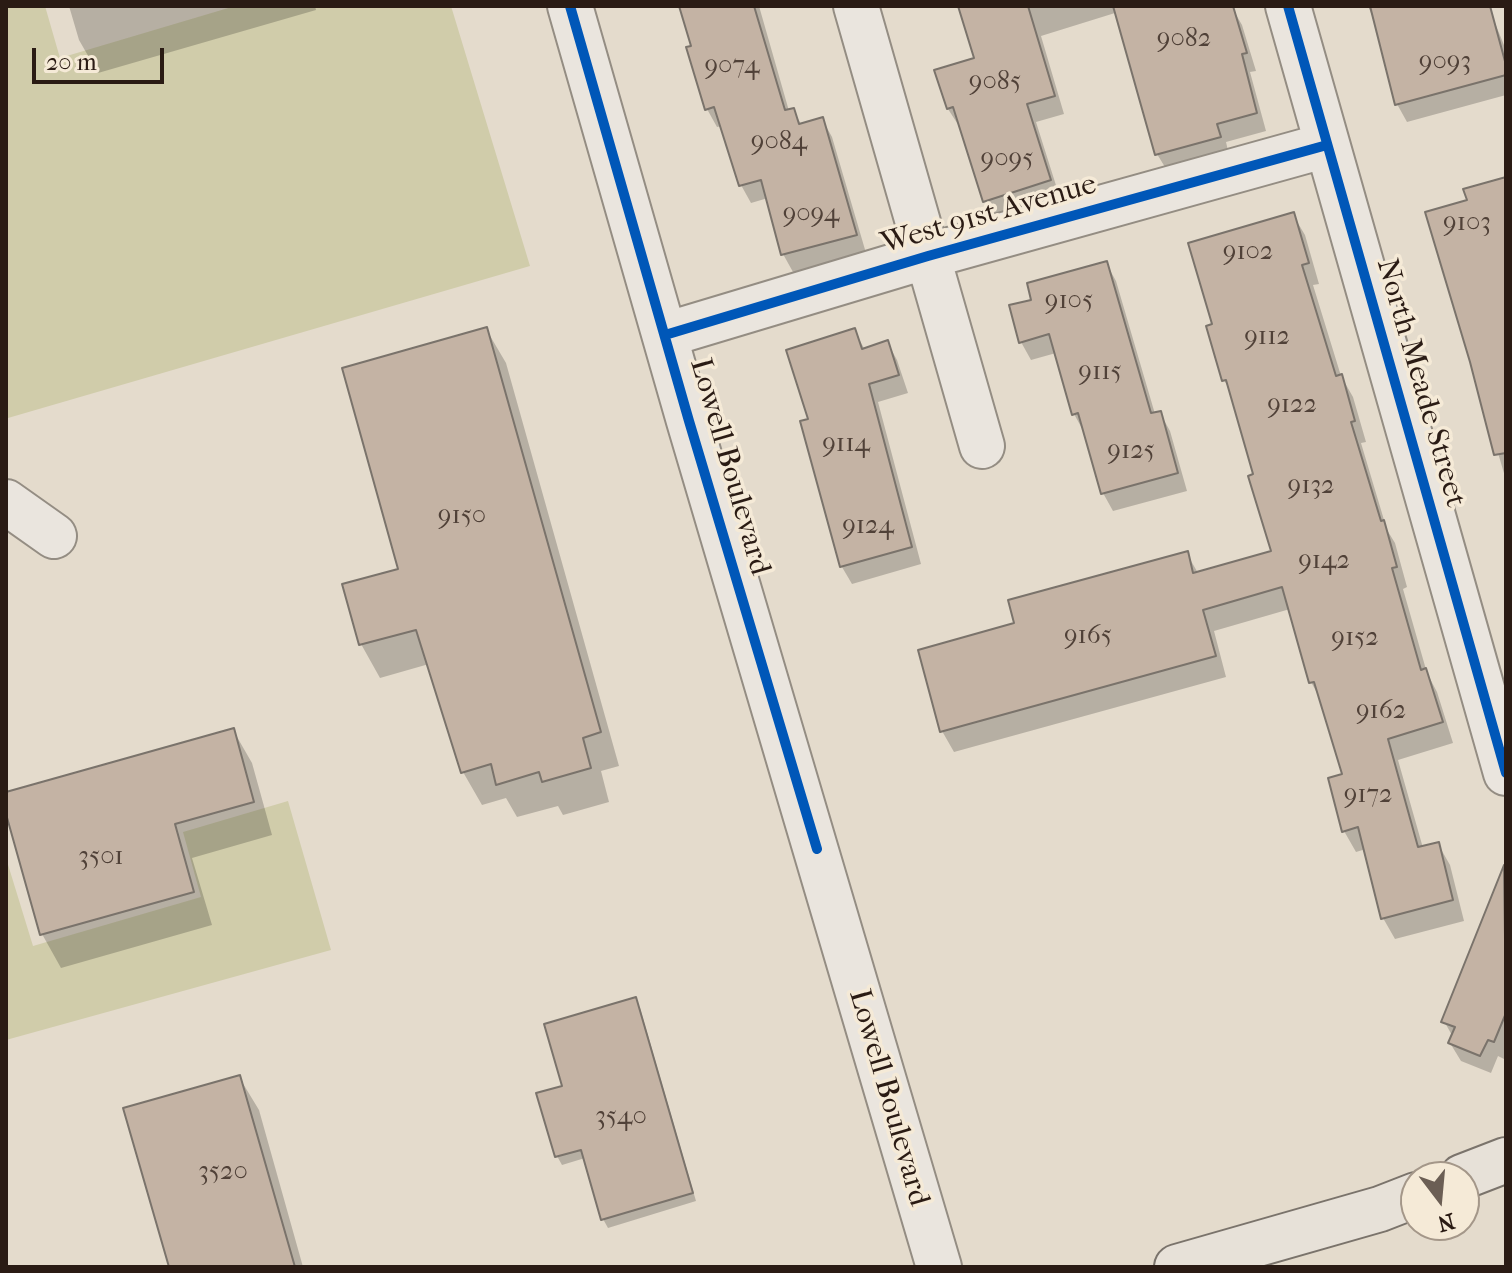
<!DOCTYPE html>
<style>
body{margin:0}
#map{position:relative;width:1512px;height:1273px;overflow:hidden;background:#e4dbcc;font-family:"IM FELL French Canon",serif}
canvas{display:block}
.frame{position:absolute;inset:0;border:8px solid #2a1b14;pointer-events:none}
.north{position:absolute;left:1400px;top:1161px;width:80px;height:80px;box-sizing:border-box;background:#f5ead7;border:2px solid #a49789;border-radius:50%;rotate:164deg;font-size:22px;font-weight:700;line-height:32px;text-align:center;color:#2a1b14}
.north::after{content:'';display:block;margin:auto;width:28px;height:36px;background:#6b5e54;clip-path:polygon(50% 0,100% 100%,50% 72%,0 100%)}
.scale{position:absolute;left:32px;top:48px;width:132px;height:36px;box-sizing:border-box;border:4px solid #2a1b14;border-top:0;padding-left:10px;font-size:24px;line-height:28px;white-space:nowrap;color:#2a1b14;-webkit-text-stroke:6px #f5ead7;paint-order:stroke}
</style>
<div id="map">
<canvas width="1512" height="1273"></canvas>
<div class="frame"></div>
<div class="north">N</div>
<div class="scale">20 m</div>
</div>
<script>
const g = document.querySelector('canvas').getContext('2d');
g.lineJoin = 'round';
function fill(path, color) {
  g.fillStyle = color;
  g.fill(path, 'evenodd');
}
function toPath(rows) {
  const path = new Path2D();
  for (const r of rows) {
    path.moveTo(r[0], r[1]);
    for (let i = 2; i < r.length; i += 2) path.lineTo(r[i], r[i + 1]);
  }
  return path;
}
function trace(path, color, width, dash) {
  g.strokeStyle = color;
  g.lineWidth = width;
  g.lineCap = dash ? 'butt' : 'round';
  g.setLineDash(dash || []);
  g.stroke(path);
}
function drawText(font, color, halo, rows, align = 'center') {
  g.font = font + ' "IM FELL French Canon",serif';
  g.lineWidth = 7;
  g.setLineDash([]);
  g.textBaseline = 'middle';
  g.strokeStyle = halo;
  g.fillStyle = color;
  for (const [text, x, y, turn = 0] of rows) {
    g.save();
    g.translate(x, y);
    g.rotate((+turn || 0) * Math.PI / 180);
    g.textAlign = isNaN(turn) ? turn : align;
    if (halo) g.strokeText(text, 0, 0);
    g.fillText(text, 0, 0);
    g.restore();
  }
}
const green = toPath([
 [6,6,45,6,60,58,235,6,451,6,530,266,8,418,6,416],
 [288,801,331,950,6,1040,6,858,33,946,201,897,183,832]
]);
const shadow = toPath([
 [69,6,315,6,316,10,98,73,79,40],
 [681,6,759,6,789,111,793,110,802,126,822,119,832,137,866,253,793,272,783,254,768,198,751,203,741,185,722,126,717,127,707,109,689,49,694,47],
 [962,6,1231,6,1242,25,1256,71,1250,72,1266,131,1226,142,1229,155,1168,172,1157,154,1120,23,1115,13,1041,36,1064,114,1036,122,1060,198,995,219,985,201,961,126,959,126,948,109,937,71,977,59],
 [1368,6,1488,6,1506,50,1506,95,1407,122,1397,104,1378,30],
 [1506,179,1506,480,1427,213,1469,201],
 [1293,215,1305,235,1319,284,1313,285,1341,376,1353,397,1366,442,1361,443,1387,530,1395,543,1407,587,1403,589,1427,673,1437,692,1453,743,1398,760,1423,848,1438,844,1450,865,1464,921,1395,939,1383,918,1366,849,1356,852,1344,831,1345,776,1321,700,1311,682,1290,609,1214,631,1226,677,954,752,942,731,1017,625,1187,554,1198,573,1274,553,1255,475,1231,392,1224,380,1214,326],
 [1106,263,1116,281,1155,414,1160,413,1170,431,1187,491,1113,511,1103,493,1084,432,1074,414,1056,353,1031,360,1021,342,1033,301],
 [486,329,506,363,619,766,601,771,609,802,563,815,558,806,517,817,506,798,482,805,463,772,429,664,380,678,361,644,401,570],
 [854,330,865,350,887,342,897,360,908,393,878,402,921,564,852,584,842,567,803,423,811,421],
 [233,730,252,763,272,835,192,858,212,925,61,968,42,934,6,806,6,794],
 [1485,918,1506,926,1506,1054,1504,1059,1498,1056,1491,1073,1461,1061,1450,1043,1453,1037,1444,1021],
 [635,999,640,1008,696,1201,608,1228,603,1219,585,1158,562,1165,557,1156,564,1087],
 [239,1077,259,1110,303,1267,171,1267]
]);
const building = toPath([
 [679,6,754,6,785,110,794,108,799,124,823,117,857,235,781,255,761,180,739,186,714,107,705,110,686,47,691,46,679,6],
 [958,6,1028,6,1055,96,1027,104,1051,180,983,202,953,107,947,109,934,70,974,58,958,6],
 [1113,6,1233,6,1247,53,1242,54,1257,113,1217,124,1221,137,1155,155,1113,6],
 [1370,6,1490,6,1506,65,1506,75,1395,105,1370,6],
 [1506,177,1506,453,1494,455,1470,362,1425,212,1467,200,1463,189,1506,177],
 [1294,212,1309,263,1302,265,1336,376,1342,374,1355,421,1351,422,1381,521,1384,520,1397,567,1392,568,1421,670,1426,668,1443,722,1388,739,1418,847,1439,842,1453,900,1381,919,1358,827,1342,832,1328,778,1342,774,1314,682,1309,683,1282,587,1203,610,1216,656,940,732,918,650,1014,623,1008,600,1188,551,1193,573,1271,551,1248,476,1253,474,1226,380,1222,381,1206,326,1212,324,1188,243,1294,212],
 [1107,261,1151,413,1161,411,1178,473,1101,494,1078,413,1072,415,1049,334,1019,343,1009,305,1031,300,1027,283,1107,261],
 [487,327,601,732,583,738,591,768,542,782,539,772,496,785,491,764,461,773,416,630,359,645,342,584,398,569,342,368,487,327],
 [855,328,862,349,888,340,899,375,869,384,912,547,840,567,800,421,808,419,786,350,855,328],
 [234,728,254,802,175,824,194,892,40,935,6,814,6,792,234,728],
 [1504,865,1506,1013,1494,1042,1488,1040,1480,1056,1448,1043,1455,1027,1441,1022,1504,865],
 [636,997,693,1193,601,1220,581,1150,555,1157,536,1093,562,1086,544,1024,636,997],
 [240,1075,295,1267,169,1267,123,1108,240,1075]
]);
const minor = toPath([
 [856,6,982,446],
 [1288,6,1506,773],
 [665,335,928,256,1327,145],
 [6,502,54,536]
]);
const tertiary = toPath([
 [570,6,689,421,939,1267]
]);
const primary = toPath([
 [1462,1177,1506,1160],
 [1177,1267,1380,1209,1416,1195]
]);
const cycleway = toPath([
 [570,6,689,421,817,849],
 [1288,6,1506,773],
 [665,335,928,256,1327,145]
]);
const numberNames = [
 ["9082",1184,40],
 ["9093",1445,63],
 ["9074",732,67],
 ["9085",995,83],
 ["9084",779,143],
 ["9095",1007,160],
 ["9094",811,215],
 ["9103",1467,224],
 ["9102",1248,253],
 ["9105",1069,302],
 ["9112",1267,338],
 ["9115",1100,373],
 ["9122",1292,406],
 ["9114",846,445],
 ["9125",1131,452],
 ["9132",1311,487],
 ["9150",462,517],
 ["9124",868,527],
 ["9142",1324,562],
 ["9165",1088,637],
 ["9152",1355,639],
 ["9162",1381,712],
 ["9172",1368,796],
 ["3501",101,858],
 ["3540",621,1118],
 ["3520",223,1173]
];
const streetNames = [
 ["West 91st Avenue",989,215,-16],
 ["North Meade Street",1420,383,74],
 ["Lowell Boulevard",729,467,74],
 ["Lowell Boulevard",888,1098,74]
];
fill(green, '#d0ccaa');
fill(shadow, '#0003');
fill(building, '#c4b3a4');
trace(building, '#7a736b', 2);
trace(minor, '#948d83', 48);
trace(tertiary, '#948d83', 48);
trace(primary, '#7a736b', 48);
trace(minor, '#eae5de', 44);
trace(tertiary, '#eae5de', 44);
trace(primary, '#e7e1d8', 44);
trace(cycleway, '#0057b8', 10);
drawText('26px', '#504138', null, numberNames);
drawText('30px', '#2a1b14', '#f5ead7', streetNames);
</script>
